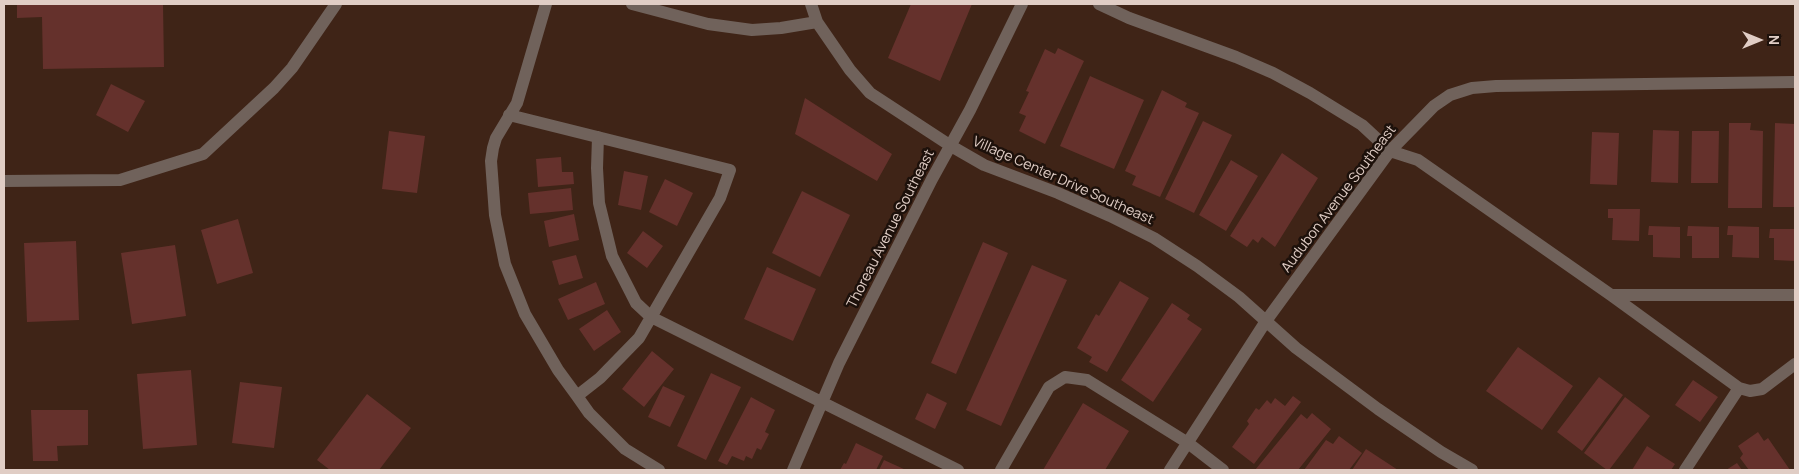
<!DOCTYPE html>
<style>
body{margin:0}
#map{position:relative;width:1799px;height:474px;overflow:hidden;background:#3f2417;font-family:Manrope,sans-serif}
canvas{display:block}
.frame{position:absolute;inset:0;border:5px solid #e0cdc5;pointer-events:none}
.north{position:absolute;left:1734px;top:15px;width:50px;height:50px;-webkit-text-stroke:4px #1d110b;paint-order:stroke;rotate:90deg;font-size:14px;font-weight:700;line-height:20px;text-align:center;color:#e0cdc5}
.north::after{content:'';display:block;margin:auto;width:18px;height:22px;background:#e0cdc5;clip-path:polygon(50% 0,100% 100%,50% 72%,0 100%)}
</style>
<div id="map">
<canvas width="1799" height="474"></canvas>
<div class="frame"></div>
<div class="north">N</div>
</div>
<script>
const g = document.querySelector('canvas').getContext('2d');
g.lineJoin = 'round';
function fill(path, color) {
  g.fillStyle = color;
  g.fill(path, 'evenodd');
}
function toPath(rows) {
  const path = new Path2D();
  for (const r of rows) {
    path.moveTo(r[0], r[1]);
    for (let i = 2; i < r.length; i += 2) path.lineTo(r[i], r[i + 1]);
  }
  return path;
}
function trace(path, color, width, dash) {
  g.strokeStyle = color;
  g.lineWidth = width;
  g.lineCap = dash ? 'butt' : 'round';
  g.setLineDash(dash || []);
  g.stroke(path);
}
function drawText(font, color, halo, rows, align = 'center') {
  g.font = font + ' Manrope,sans-serif';
  g.lineWidth = 5;
  g.setLineDash([]);
  g.textBaseline = 'middle';
  g.strokeStyle = halo;
  g.fillStyle = color;
  for (const [text, x, y, turn = 0] of rows) {
    g.save();
    g.translate(x, y);
    g.rotate((+turn || 0) * Math.PI / 180);
    g.textAlign = isNaN(turn) ? turn : align;
    if (halo) g.strokeText(text, 0, 0);
    g.fillText(text, 0, 0);
    g.restore();
  }
}
const building = toPath([
 [17,4,163,4,164,67,43,69,42,17,17,18],
 [911,4,972,4,940,81,888,58],
 [1058,48,1084,61,1045,144,1019,131,1026,116,1019,113,1029,92,1026,91,1045,49,1055,54],
 [1090,76,1144,100,1114,169,1060,146],
 [111,84,145,101,128,132,96,115],
 [1162,90,1187,103,1185,107,1199,113,1160,197,1132,185,1136,176,1125,171],
 [805,98,892,154,877,181,795,134],
 [1203,121,1232,135,1194,213,1165,199],
 [1729,123,1751,123,1750,130,1763,131,1762,208,1728,208],
 [1775,123,1795,124,1795,207,1773,207],
 [1653,130,1679,131,1678,183,1651,182],
 [389,131,425,136,417,193,382,189],
 [1692,131,1719,131,1718,183,1691,183],
 [1592,132,1619,133,1617,185,1590,184],
 [1282,153,1318,178,1275,247,1262,237,1258,243,1253,239,1247,247,1230,236],
 [561,157,562,172,573,172,574,184,538,187,536,159],
 [1231,160,1258,176,1226,231,1199,215],
 [624,171,648,176,641,210,618,205],
 [665,179,693,193,677,226,649,212],
 [571,188,573,210,530,214,528,193],
 [802,191,850,215,820,277,772,253],
 [1608,209,1640,209,1639,241,1612,240,1613,218,1608,218],
 [574,214,579,240,549,247,544,221],
 [238,219,253,273,217,284,201,230],
 [1649,226,1680,227,1680,258,1653,257,1653,235,1648,235],
 [1688,226,1719,227,1719,258,1692,258,1692,236,1687,236],
 [1728,226,1759,227,1759,258,1732,257,1733,235,1727,235],
 [1770,229,1795,229,1795,261,1774,260,1774,238,1769,238],
 [643,231,663,246,647,268,627,253],
 [76,241,79,320,27,322,24,243],
 [983,242,1008,253,956,374,931,363],
 [175,245,186,316,132,324,121,253],
 [576,255,583,278,559,285,552,261],
 [1032,265,1067,280,1001,426,966,410],
 [767,267,816,289,793,341,744,319],
 [1120,281,1149,298,1107,372,1089,362,1092,357,1077,348,1096,314,1099,316],
 [596,282,605,304,568,320,558,299],
 [1172,303,1190,315,1187,319,1202,329,1153,402,1121,380],
 [607,310,621,332,594,351,579,329],
 [1518,347,1573,386,1542,430,1486,391],
 [652,351,674,369,644,407,622,389],
 [191,370,197,445,143,449,137,374],
 [711,373,741,387,706,460,677,446],
 [1599,377,1623,395,1582,451,1557,432],
 [1693,380,1718,397,1700,422,1675,405],
 [240,382,282,387,274,448,232,443],
 [663,386,685,396,670,427,648,417],
 [927,393,947,403,935,429,915,419],
 [367,394,411,428,379,470,330,470,317,460],
 [1293,396,1301,402,1254,464,1232,447,1249,424,1247,421,1256,408,1259,410,1267,400,1271,404,1275,398,1285,406],
 [751,397,775,410,765,432,769,434,761,450,757,448,752,459,746,456,744,461,732,456,727,465,718,461],
 [1625,397,1650,416,1609,470,1607,470,1584,453],
 [1083,403,1129,431,1105,470,1043,470],
 [31,410,88,410,88,445,57,446,58,461,33,461],
 [1312,413,1331,429,1298,470,1255,470,1301,414,1307,419],
 [1758,432,1764,441,1768,438,1790,470,1749,470,1740,458,1743,454,1738,446],
 [1339,436,1362,453,1349,470,1304,470,1326,440,1333,444],
 [856,443,883,456,876,470,840,470,844,463,846,464],
 [1647,446,1675,464,1671,470,1632,470],
 [1366,449,1398,470,1352,470],
 [884,460,906,470,879,470],
 [1737,463,1742,470,1726,470]
]);
const minor = toPath([
 [546,4,517,103,496,138,493,148,491,161,495,215,505,264,525,314,558,370,577,396,589,413,625,449,659,470],
 [632,4,708,24,752,30,781,28,817,22],
 [811,4,817,22,850,70,870,93,951,146,984,165,1058,193,1110,216,1154,238,1197,266,1239,297,1296,348,1378,409,1441,452,1472,470],
 [1099,4,1129,18,1236,57,1273,73,1310,93,1362,125,1390,151,1418,160,1611,295,1739,388,1750,391,1762,389,1795,364],
 [509,115,730,170,720,198,639,338,600,378,577,396],
 [598,137,597,168,599,203,612,256,636,303,651,317,958,470],
 [4,181,120,180,203,154,274,88,292,68,336,4],
 [1611,295,1795,295],
 [793,470,839,363,932,179,970,110,1022,4],
 [1001,470,1049,387,1065,377,1087,380,1188,443,1223,470],
 [1170,470,1266,321,1390,151,1434,106,1450,95,1472,88,1496,86,1795,82],
 [1685,470,1739,388]
]);
const streetNames = [
 ["Village Center Drive Southeast",1063,181,24],
 ["Audubon Avenue Southeast",1339,199,-53],
 ["Thoreau Avenue Southeast",891,229,-63]
];
fill(building, '#65312c');
trace(minor, '#70625b', 12);
drawText('14px', '#e0cdc5', '#1d110b', streetNames);
</script>
